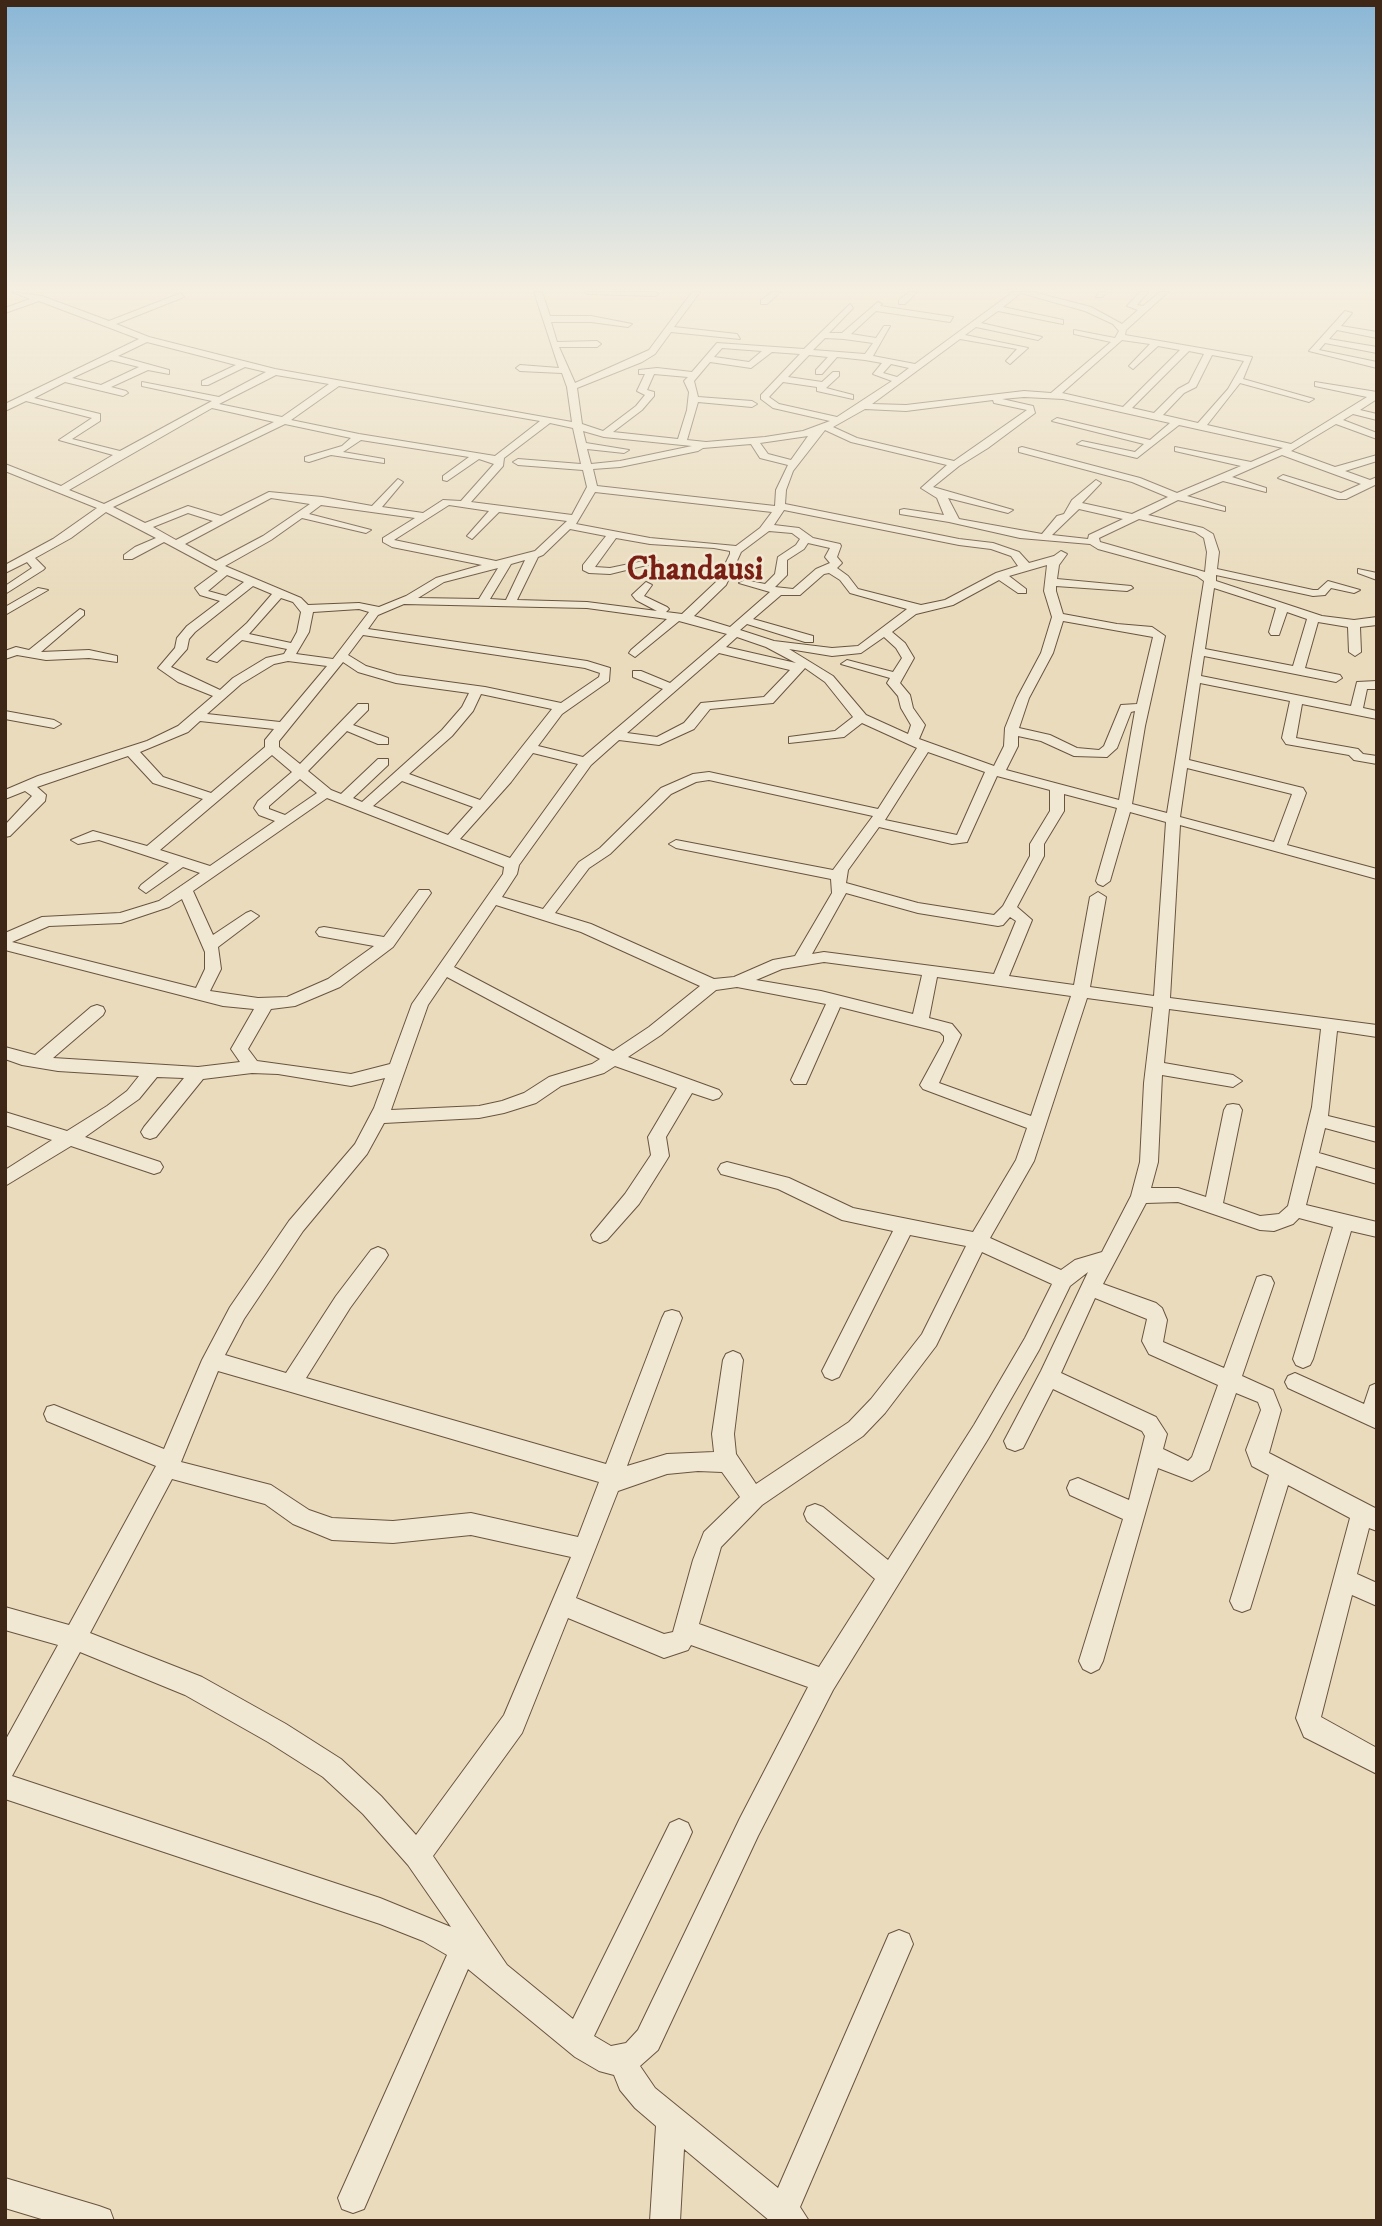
<!DOCTYPE html>
<style>
body{margin:0}
#map{position:relative;width:1382px;height:2226px;overflow:hidden;background:#e9dbbc;font-family:"IM FELL DW Pica",serif}
canvas{display:block}
.frame{position:absolute;inset:0;border:7px solid #3e2716;pointer-events:none}
</style>
<div id="map">
<canvas width="1382" height="2226"></canvas>
<div class="frame"></div>
</div>
<script>
const g = document.querySelector('canvas').getContext('2d');
g.lineJoin = 'round';
function toPath(rows) {
  const path = new Path2D();
  for (const r of rows) {
    path.moveTo(r[0], r[1]);
    for (let i = 2; i < r.length; i += 2) path.lineTo(r[i], r[i + 1]);
  }
  return path;
}
function trace(path, color, width, dash) {
  g.strokeStyle = color;
  g.lineWidth = width;
  g.lineCap = dash ? 'butt' : 'round';
  g.setLineDash(dash || []);
  g.stroke(path);
}
function fill(path, color) {
  g.fillStyle = color;
  g.fill(path, 'evenodd');
}
function drawText(font, color, halo, rows, align = 'center') {
  g.font = font + ' "IM FELL DW Pica",serif';
  g.lineWidth = 5;
  g.setLineDash([]);
  g.textBaseline = 'middle';
  g.strokeStyle = halo;
  g.fillStyle = color;
  for (const [text, x, y, turn = 0] of rows) {
    g.save();
    g.translate(x, y);
    g.rotate((+turn || 0) * Math.PI / 180);
    g.textAlign = isNaN(turn) ? turn : align;
    if (halo) g.strokeText(text, 0, 0);
    g.fillText(text, 0, 0);
    g.restore();
  }
}
const minor = toPath([
 [12,292,42,296,109,321,181,293,184,297,116,324,149,337,275,369,572,422,567,387,562,373,520,371,516,368,520,365,559,368,534,292,542,292,550,316,591,316,632,324,628,327,591,322,551,322,557,342,597,341,601,344,597,347,559,347,575,383,649,350,692,292,700,292,674,327,737,334,740,339,671,332,655,354,642,362,577,388,582,424,603,431,636,406,645,395,637,391,645,374,639,374,639,370,657,368,692,372,717,343,804,349,850,304,853,308,829,333,842,333,878,302,882,304,880,306,953,317,950,322,876,311,851,334,876,338,884,326,890,326,873,356,915,364,1013,292,1033,292,1091,307,1122,324,1138,310,1127,306,1140,292,1148,292,1137,305,1143,306,1160,292,1168,292,1126,330,1125,335,1252,357,1243,379,1314,399,1309,402,1240,383,1207,425,1291,444,1367,397,1315,386,1315,382,1377,392,1377,399,1360,410,1377,414,1377,420,1353,414,1343,420,1377,433,1377,439,1336,424,1291,451,1335,467,1377,455,1377,461,1345,471,1370,480,1377,477,1377,484,1346,499,1338,499,1278,478,1283,475,1341,493,1361,484,1282,455,1232,477,1266,488,1266,492,1223,481,1187,496,1225,507,1225,511,1178,500,1148,515,1203,528,1213,534,1219,552,1217,569,1313,590,1318,590,1328,581,1360,590,1354,593,1331,588,1325,595,1313,596,1216,575,1216,581,1322,616,1354,620,1377,617,1377,625,1360,627,1361,652,1355,656,1349,652,1348,627,1318,622,1305,668,1340,675,1342,678,1336,682,1204,656,1201,676,1351,706,1357,682,1377,681,1377,689,1367,689,1363,708,1377,711,1377,719,1302,704,1296,738,1358,749,1363,754,1377,756,1377,764,1354,760,1349,755,1286,744,1282,738,1290,701,1200,683,1189,760,1303,788,1306,793,1287,845,1377,869,1377,879,1180,825,1170,998,1377,1025,1377,1037,1337,1031,1328,1116,1377,1128,1377,1142,1325,1128,1319,1153,1377,1170,1377,1184,1316,1166,1306,1205,1377,1222,1377,1237,1351,1231,1313,1359,1310,1365,1303,1368,1296,1365,1293,1359,1333,1227,1299,1218,1293,1224,1274,1231,1260,1230,1178,1202,1146,1203,1103,1284,1156,1303,1162,1308,1167,1320,1163,1342,1224,1368,1257,1277,1264,1275,1271,1277,1274,1283,1242,1376,1273,1390,1281,1410,1269,1453,1377,1509,1377,1531,1369,1528,1357,1574,1377,1583,1377,1606,1352,1595,1321,1717,1377,1748,1377,1774,1304,1737,1296,1718,1350,1518,1288,1485,1250,1609,1242,1612,1234,1609,1230,1601,1269,1475,1252,1466,1246,1450,1261,1410,1258,1402,1236,1393,1209,1470,1192,1481,1158,1468,1103,1661,1099,1669,1091,1673,1083,1669,1079,1661,1123,1519,1070,1495,1067,1488,1070,1481,1078,1478,1129,1500,1145,1436,1142,1431,1053,1389,1023,1448,1015,1451,1007,1448,1004,1441,1041,1371,1088,1272,1070,1286,1039,1350,988,1439,833,1690,758,1836,658,2050,640,2066,655,2088,778,2188,889,1934,899,1930,909,1934,913,1944,800,2207,809,2221,770,2221,684,2149,680,2221,650,2221,656,2126,635,2108,620,2090,614,2075,599,2071,575,2057,468,1969,364,2209,353,2213,342,2209,338,2198,447,1955,423,1941,380,1924,5,1799,5,1741,58,1645,5,1630,5,1607,69,1625,156,1466,47,1421,44,1414,47,1407,54,1405,164,1449,202,1360,230,1307,289,1221,355,1144,374,1108,385,1078,351,1086,278,1074,252,1073,203,1079,156,1137,150,1139,144,1137,141,1132,144,1127,184,1078,157,1077,139,1099,85,1137,160,1162,163,1167,160,1172,154,1174,71,1146,5,1186,5,1170,52,1140,5,1125,5,1112,67,1131,107,1106,127,1091,139,1076,58,1071,22,1065,5,1059,5,1047,35,1055,91,1007,97,1005,103,1007,105,1011,103,1015,53,1058,198,1067,240,1062,231,1049,254,1009,223,1006,5,950,5,933,42,917,120,913,159,901,200,873,183,867,146,893,139,888,141,885,169,863,99,840,78,844,71,840,93,831,147,846,203,799,153,783,128,756,37,787,46,795,45,801,10,836,5,837,5,825,32,796,25,791,5,799,5,790,38,776,147,741,178,726,213,696,178,682,158,668,175,648,177,638,187,626,220,601,200,595,195,588,218,571,164,542,132,559,124,559,124,555,135,547,156,538,106,512,71,538,35,558,45,568,43,570,5,594,5,586,32,568,27,562,5,573,5,565,53,539,97,508,5,471,5,464,61,486,113,455,59,440,92,418,26,401,5,411,5,404,139,339,39,301,5,313,5,308,30,299,12,292],
 [1021,293,1085,311,1113,324,1119,331,1115,338,1074,330,1074,334,1111,342,1051,393,1024,391,906,405,872,404,960,339,1017,349,1006,361,1010,364,1028,348,965,335,976,327,1038,340,1042,337,981,323,998,311,1063,324,1063,320,1003,307,1021,293],
 [825,338,844,339,873,343,865,354,813,350,825,338],
 [1122,340,1150,344,1129,366,1133,369,1158,346,1180,350,1123,407,1062,393,1122,340],
 [147,342,236,365,202,381,202,385,208,385,245,367,266,372,219,397,142,382,142,386,212,401,120,451,72,439,100,421,100,414,34,398,65,382,123,396,128,393,126,391,111,387,148,370,169,374,169,370,118,356,147,342],
 [722,348,762,351,749,362,714,357,722,348],
 [1189,351,1204,354,1189,383,1178,389,1154,413,1132,408,1189,351],
 [772,352,800,354,761,395,761,399,773,408,830,421,803,431,765,437,706,442,687,440,698,402,752,407,757,404,752,401,698,397,694,381,710,362,751,368,772,352],
 [809,355,828,357,816,370,816,374,822,374,837,357,865,360,882,363,873,374,892,381,837,417,779,404,769,397,783,382,817,387,817,391,853,399,853,395,826,388,839,376,839,372,833,372,822,382,788,377,809,355],
 [1212,355,1244,361,1228,389,1198,423,1163,415,1184,393,1196,387,1212,355],
 [111,360,139,367,101,385,72,378,111,360],
 [891,364,909,368,897,377,883,373,891,364],
 [654,374,688,377,684,381,689,392,687,410,678,439,613,432,642,410,654,396,654,392,647,390,654,374],
 [276,375,329,384,282,417,219,404,276,375],
 [339,386,540,421,495,456,359,434,291,420,339,386],
 [1024,397,1063,399,1170,423,1150,440,1057,418,1052,421,1144,444,1135,452,1082,441,1077,444,1137,458,1179,425,1283,448,1251,462,1175,447,1175,451,1241,466,1177,493,1140,478,1022,447,1019,448,1019,452,1132,482,1168,497,1132,514,1082,503,1101,483,1096,480,1072,500,1064,514,1057,516,1042,534,959,519,948,498,1008,513,1013,510,933,487,959,466,988,448,1035,413,1033,406,1002,399,1024,397],
 [993,400,994,403,1027,410,954,461,857,438,833,427,865,409,906,411,993,400],
 [212,408,274,422,104,504,69,490,212,408],
 [550,423,573,428,581,464,518,459,513,462,518,465,583,470,587,487,572,515,471,502,503,466,504,458,550,423],
 [285,424,351,438,342,446,305,457,305,461,309,462,331,455,384,463,384,459,343,452,361,440,469,457,443,476,443,480,447,481,479,459,494,464,461,501,443,500,423,513,382,507,403,482,398,479,372,506,322,497,269,492,221,516,188,506,145,523,113,507,285,424],
 [825,430,851,442,947,465,921,488,937,498,944,515,904,509,900,510,900,514,949,522,1020,538,1090,544,1098,549,1197,576,1204,581,1167,813,1132,804,1145,726,1165,636,1152,627,1117,624,1063,614,1056,591,1056,586,1127,591,1133,588,1131,586,1057,579,1059,565,1067,554,1061,551,1054,556,1029,563,1019,552,993,543,959,539,785,504,786,490,793,471,825,430],
 [583,431,604,437,692,446,620,461,591,464,587,449,624,453,629,450,586,443,583,431],
 [808,436,791,460,768,454,760,443,808,436],
 [751,444,760,458,788,465,776,490,775,506,597,486,593,469,620,467,698,451,703,448,751,444],
 [595,492,772,512,760,528,736,546,650,538,576,524,595,492],
 [271,498,310,504,263,536,216,561,185,544,271,498],
 [321,505,415,518,383,538,383,542,392,547,482,565,436,578,406,596,379,607,359,603,308,605,301,598,225,566,271,540,302,518,366,533,371,530,309,514,321,505],
 [449,505,489,511,467,536,472,539,499,512,567,521,535,551,496,561,394,540,449,505],
 [1079,509,1123,519,1089,535,1088,539,1052,535,1079,509],
 [784,510,959,545,991,549,1011,556,1018,566,996,573,945,600,921,605,858,589,848,576,837,568,842,563,837,557,841,546,840,544,813,538,799,528,774,525,784,510],
 [188,513,213,521,176,540,153,527,188,513],
 [1139,519,1195,532,1204,538,1207,552,1205,572,1100,542,1099,538,1139,519],
 [570,529,606,536,583,565,583,570,589,573,610,574,659,562,653,559,610,568,595,567,616,538,650,544,714,548,730,551,730,554,717,581,682,614,666,612,669,609,667,607,644,596,652,585,646,582,632,595,636,600,657,611,587,602,517,600,538,557,543,555,570,529],
 [769,531,792,533,800,539,796,545,778,557,775,574,765,584,745,580,739,583,770,592,730,627,694,616,726,585,741,552,769,531],
 [808,543,830,548,825,557,830,563,816,569,793,589,775,587,787,575,787,560,804,549,808,543],
 [525,560,506,600,490,599,511,564,525,560],
 [1047,565,1044,591,1052,617,1041,653,1017,698,1005,728,1004,746,994,766,919,739,925,725,913,708,910,695,900,683,914,658,905,643,892,632,916,614,953,605,999,580,1018,593,1026,593,1026,589,1009,576,1047,565],
 [498,568,479,599,418,598,444,582,498,568],
 [829,573,840,580,850,593,907,609,858,646,832,648,774,641,740,630,747,624,805,642,813,642,813,636,753,619,781,595,800,595,824,574,829,573],
 [227,575,244,582,226,596,208,591,227,575],
 [253,586,272,594,247,623,207,659,217,662,242,640,287,649,284,654,266,658,233,678,220,690,171,667,187,649,189,639,195,632,253,586],
 [1214,588,1276,608,1269,632,1271,635,1279,635,1287,612,1307,619,1293,666,1205,649,1214,588],
 [281,598,293,602,301,612,297,632,291,643,249,634,281,598],
 [404,604,587,608,667,619,631,650,629,653,635,657,679,621,727,634,670,683,641,671,633,671,633,677,663,689,583,757,538,746,562,714,609,681,610,668,587,661,368,629,378,615,404,604],
 [359,609,369,612,333,659,296,654,309,632,313,612,359,609],
 [1063,621,1153,637,1137,704,1121,705,1104,746,1099,750,1077,748,1050,735,1019,728,1029,698,1053,653,1063,621],
 [363,635,585,668,600,673,599,677,561,703,485,687,397,675,366,666,348,655,363,635],
 [737,637,766,647,796,663,726,647,737,637],
 [884,637,896,648,902,658,893,672,847,660,841,664,890,678,887,683,898,696,901,708,911,725,908,734,866,715,833,676,789,649,832,656,861,653,884,637],
 [719,653,790,670,764,697,701,703,684,723,657,737,627,733,719,653],
 [288,661,327,666,280,722,207,714,241,684,274,664,288,661],
 [343,662,358,672,396,683,469,693,462,707,442,730,362,802,353,798,388,765,388,759,378,759,341,794,331,790,308,771,347,731,378,744,388,744,388,738,353,725,368,710,368,704,358,704,300,764,279,747,279,741,343,662],
 [805,668,825,682,853,717,835,731,789,737,789,743,844,737,862,723,917,748,878,809,709,772,693,774,661,788,600,848,579,862,543,909,502,897,517,874,519,865,591,765,619,740,659,745,694,729,710,709,773,703,805,668],
 [481,694,552,709,480,800,409,774,452,736,473,711,481,694],
 [1135,711,1119,800,1006,770,1018,746,1018,736,1041,741,1074,756,1107,757,1117,748,1131,712,1135,711],
 [200,721,274,729,265,740,265,747,211,793,163,777,140,752,188,732,200,721],
 [928,752,985,772,957,835,885,820,928,752],
 [533,753,578,764,510,858,460,839,511,782,533,753],
 [272,755,292,772,258,801,254,808,259,815,275,821,210,866,160,850,272,755],
 [1187,768,1292,794,1274,842,1180,817,1187,768],
 [997,776,1050,790,1050,811,1030,844,1030,856,1003,906,994,915,918,903,846,883,848,870,879,827,952,844,967,842,997,776],
 [300,779,317,793,285,815,269,809,269,806,300,779],
 [709,780,873,816,833,870,676,840,669,844,676,848,831,879,832,893,795,956,773,960,734,977,714,979,591,924,555,913,589,868,610,854,671,794,696,782,709,780],
 [402,781,473,807,448,835,373,806,402,781],
 [1064,794,1117,808,1096,881,1098,884,1103,886,1110,881,1130,812,1166,822,1154,996,1090,987,1106,897,1098,892,1090,897,1074,985,1009,976,1032,920,1017,907,1044,856,1044,844,1064,811,1064,794],
 [327,798,504,867,503,874,412,1004,390,1064,351,1074,257,1061,248,1049,271,1009,295,1006,340,987,393,947,431,893,429,890,419,890,384,937,324,927,319,928,316,932,319,936,374,946,328,979,287,997,258,998,210,991,221,969,218,947,259,916,251,911,246,913,213,935,193,891,327,798],
 [846,893,918,913,998,926,1003,925,1010,917,1016,921,994,974,824,952,812,954,846,893],
 [182,899,205,952,205,969,196,988,12,942,49,926,121,923,169,907,182,899],
 [496,905,581,932,700,986,649,1027,613,1051,454,967,496,905],
 [824,962,922,975,913,1014,821,991,756,980,782,969,824,962],
 [447,977,600,1059,592,1064,549,1077,524,1093,502,1101,479,1106,391,1110,428,1005,447,977],
 [937,977,1071,996,1031,1116,939,1083,961,1035,952,1024,929,1018,937,977],
 [737,987,826,1004,791,1080,794,1084,806,1084,840,1007,940,1032,944,1036,944,1041,920,1085,923,1089,1027,1128,1016,1160,973,1232,853,1208,789,1178,727,1162,721,1164,718,1169,721,1174,778,1189,842,1220,893,1231,822,1371,825,1377,832,1380,839,1377,910,1235,966,1246,922,1334,871,1399,849,1422,756,1484,736,1454,734,1434,743,1360,740,1354,733,1351,726,1354,723,1360,712,1434,714,1452,667,1454,627,1466,682,1318,679,1312,672,1310,665,1312,662,1318,606,1464,306,1378,350,1308,385,1260,388,1255,385,1250,378,1247,371,1250,336,1296,286,1373,225,1355,244,1319,303,1231,367,1154,384,1123,479,1118,504,1113,536,1103,561,1086,604,1073,615,1066,677,1088,648,1137,651,1155,625,1194,591,1235,593,1240,600,1243,607,1240,639,1204,666,1161,669,1156,666,1137,692,1093,713,1100,719,1098,722,1094,719,1090,628,1057,661,1035,716,990,737,987],
 [1087,998,1153,1007,1144,1083,1140,1162,1131,1196,1102,1252,1075,1260,1061,1270,990,1238,1034,1161,1087,998],
 [1169,1009,1321,1029,1312,1107,1288,1206,1279,1214,1260,1216,1223,1203,1242,1110,1239,1105,1233,1104,1227,1105,1224,1110,1206,1197,1178,1188,1151,1188,1158,1162,1162,1075,1233,1087,1242,1081,1233,1075,1164,1063,1169,1009],
 [982,1252,1052,1284,1025,1338,974,1425,888,1560,823,1507,815,1504,807,1507,804,1514,807,1521,875,1579,819,1667,699,1624,721,1547,762,1505,863,1436,885,1413,936,1346,982,1252],
 [1095,1298,1147,1319,1142,1341,1149,1354,1218,1385,1192,1457,1188,1461,1163,1449,1167,1434,1156,1417,1061,1373,1095,1298],
 [218,1371,291,1392,599,1482,578,1537,471,1513,393,1521,332,1518,309,1510,271,1485,181,1462,218,1371],
 [698,1471,722,1472,740,1497,704,1532,693,1560,673,1632,664,1634,576,1598,618,1491,667,1474,698,1471],
 [172,1479,265,1504,293,1524,332,1540,393,1543,471,1535,571,1557,504,1715,416,1835,381,1796,341,1759,286,1724,202,1677,90,1633,172,1479],
 [568,1618,664,1658,688,1650,691,1645,808,1687,740,1818,638,2030,626,2043,611,2046,594,2036,688,1841,692,1832,688,1823,679,1819,670,1823,573,2019,507,1965,433,1856,522,1733,568,1618],
 [80,1652,185,1695,268,1742,323,1777,363,1814,408,1865,451,1927,380,1898,12,1776,80,1652],
 [584,292,655,292,659,294,655,296,588,294,584,292],
 [772,292,780,292,767,304,761,304,761,300,772,292],
 [909,292,917,292,905,304,899,304,899,300,909,292],
 [1099,292,1108,292,1102,297,1096,297,1099,292],
 [1345,311,1352,313,1341,326,1377,332,1377,338,1337,330,1329,339,1377,347,1377,353,1325,343,1319,350,1377,362,1377,368,1309,351,1345,311],
 [1358,569,1377,573,1377,580,1358,573,1358,569],
 [38,588,48,590,5,615,5,607,38,588],
 [80,609,84,611,84,615,41,652,89,650,117,656,117,662,89,658,46,660,17,655,5,659,5,651,16,647,29,650,80,609],
 [5,711,54,720,61,724,54,728,5,719,5,711],
 [1295,1373,1364,1404,1370,1386,1377,1383,1377,1429,1288,1388,1285,1382,1288,1376,1295,1373],
 [5,2178,99,2206,110,2210,114,2221,48,2221,5,2208,5,2178]
]);
const farTownnames = [
 ["Chandausi",695,572]
];
trace(minor, '#695440', 2);
fill(minor, '#f1e8d3');
const sky = g.createLinearGradient(0, 0, 0, 603);
sky.addColorStop(0, '#89b6d6');
sky.addColorStop(0.48, '#f5efe1');
sky.addColorStop(1, '#f5efe100');
g.fillStyle = sky;
g.fillRect(0, 0, 1382, 603);
drawText('bold 33px', '#7a1f14', '#f1e8d3', farTownnames);
</script>
